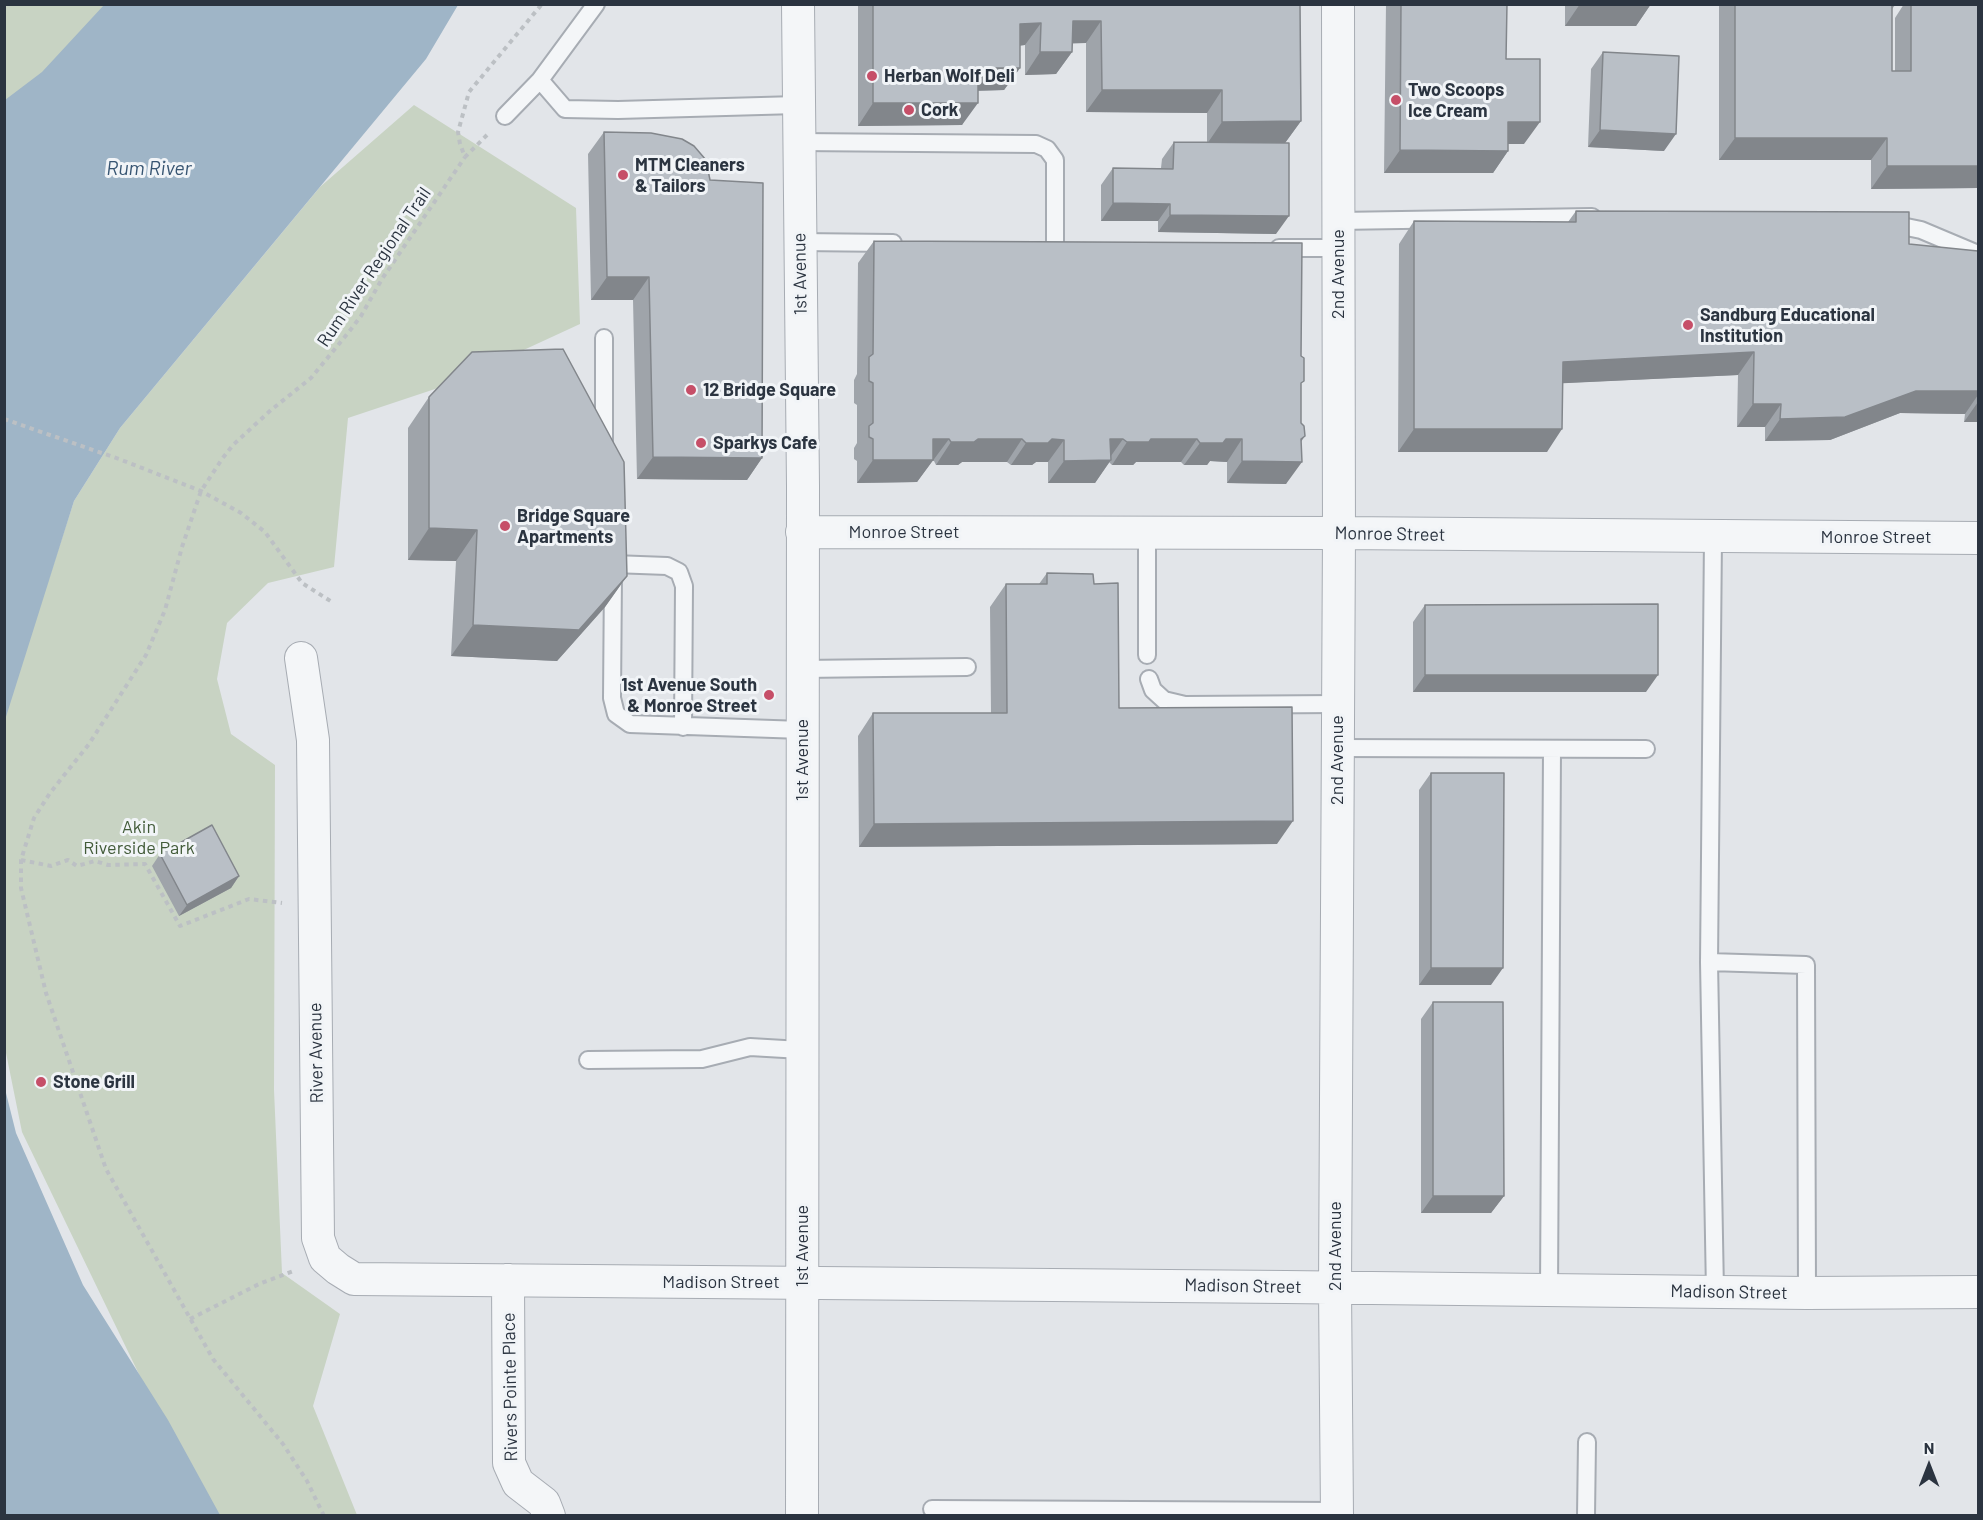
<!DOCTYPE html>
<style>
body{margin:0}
#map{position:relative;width:1983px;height:1520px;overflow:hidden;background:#e2e5e9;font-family:Barlow,sans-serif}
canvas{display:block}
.frame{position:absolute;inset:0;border:6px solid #2b3440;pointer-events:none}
.north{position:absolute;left:1899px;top:1436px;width:60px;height:60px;-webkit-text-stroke:4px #f1f4f7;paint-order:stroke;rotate:0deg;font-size:16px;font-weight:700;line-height:24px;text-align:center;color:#2b3440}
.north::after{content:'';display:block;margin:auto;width:21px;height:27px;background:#2b3440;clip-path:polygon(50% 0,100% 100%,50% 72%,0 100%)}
</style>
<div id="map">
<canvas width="1983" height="1520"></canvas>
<div class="frame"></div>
<div class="north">N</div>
</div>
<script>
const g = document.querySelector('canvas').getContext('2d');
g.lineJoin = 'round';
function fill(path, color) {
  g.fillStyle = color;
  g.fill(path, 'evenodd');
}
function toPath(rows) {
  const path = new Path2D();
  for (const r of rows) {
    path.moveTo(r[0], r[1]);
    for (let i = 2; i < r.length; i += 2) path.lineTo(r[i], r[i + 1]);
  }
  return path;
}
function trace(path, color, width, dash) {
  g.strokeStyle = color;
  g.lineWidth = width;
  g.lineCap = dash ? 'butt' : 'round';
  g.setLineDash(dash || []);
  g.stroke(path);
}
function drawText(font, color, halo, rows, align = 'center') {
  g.font = font + ' Barlow,sans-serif';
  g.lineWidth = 6;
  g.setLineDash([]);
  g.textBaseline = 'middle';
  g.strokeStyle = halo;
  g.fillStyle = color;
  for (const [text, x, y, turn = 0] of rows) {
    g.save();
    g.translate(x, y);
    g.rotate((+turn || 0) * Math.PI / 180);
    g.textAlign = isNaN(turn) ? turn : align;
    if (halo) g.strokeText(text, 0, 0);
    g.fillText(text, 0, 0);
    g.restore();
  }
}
const green = toPath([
 [5,5,122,5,5,123],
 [414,105,576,208,580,324,450,384,348,418,334,567,268,583,227,623,217,679,231,734,275,765,274,1090,282,1273,340,1314,313,1406,357,1515,207,1515,22,1132,4,1043,4,717,74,501,120,428,320,187]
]);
const water = toPath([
 [104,5,458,5,426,59,120,428,74,501,5,720,5,100,42,72],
 [5,1089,16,1133,83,1285,168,1420,220,1515,5,1515]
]);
const path = toPath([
 [487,135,465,157,460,144,458,132,469,92,542,4],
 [4,419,119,459,201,491,241,513,265,532,302,583,332,602],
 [21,860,51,866,68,860,77,866,95,861,108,865,145,864,180,926,249,899,282,903],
 [190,1319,259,1284,296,1270],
 [324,1516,307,1481,283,1444,213,1359,106,1169,46,993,21,888,21,860,34,818,50,793,89,744,146,655,165,610,182,547,201,491,222,459,233,445,271,410,311,378,348,333,361,316,382,279,465,157]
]);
const service = toPath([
 [540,80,565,109,618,110,797,105],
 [505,116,540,80,596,4],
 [798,142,1036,144,1047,149,1055,160,1055,245],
 [1338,221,1592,217],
 [1887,223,1921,230,1978,254],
 [799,242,893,243],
 [1279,248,1338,248],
 [604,444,604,338],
 [1147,533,1147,655],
 [1713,537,1709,962,1715,1292],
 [613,564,667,566,679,572,684,586,683,727],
 [613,574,612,698,616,714,630,724,802,730],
 [802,669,967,667],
 [1149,679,1153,690,1164,700,1185,705,1337,704],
 [1337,748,1646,749],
 [1709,962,1806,965,1807,1293],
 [588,1060,702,1059,750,1047,801,1050],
 [1549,1291,1552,749],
 [932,1509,1337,1511],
 [1586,1516,1587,1442]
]);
const minor = toPath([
 [798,4,803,486,802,1516],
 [802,532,1339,533,1978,538],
 [301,658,313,740,318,1238,325,1258,338,1269,354,1279,1285,1287,1807,1293,1978,1292],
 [508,1280,509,1463,518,1483,544,1503,549,1516],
 [1337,1516,1335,1288,1339,533,1338,4]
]);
const wall = toPath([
 [858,4,1300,4,1301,121,1285,143,1276,234,1158,232,1158,221,1101,221,1101,185,1113,168,1161,168,1162,159,1174,142,1207,142,1207,113,1086,112,1086,43,1072,43,1072,52,1056,74,1025,75,1025,45,1020,46,1020,68,1004,90,978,91,962,125,858,126],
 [1386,4,1511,4,1510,6,1507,6,1506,59,1524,144,1508,144,1508,151,1493,173,1384,173],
 [1565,4,1651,4,1636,26,1565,26],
 [1719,4,1896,4,1892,9,1892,71,1895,71,1895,18,1904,4,1978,4,1978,188,1871,189,1871,160,1719,160],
 [1603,52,1664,151,1588,147,1591,69],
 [604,132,762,458,747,480,637,479,633,300,591,300,588,154],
 [1576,211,1978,251,1978,422,1964,422,1965,414,1900,413,1830,440,1765,441,1765,427,1737,427,1738,375,1563,383,1547,452,1398,452,1399,244,1414,221,1568,222],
 [874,241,1301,385,1301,441,1286,484,1227,483,1227,462,1210,461,1207,465,1184,465,1181,462,1136,462,1133,465,1112,465,1109,462,1095,483,1048,483,1048,462,1036,462,1032,465,1011,465,1007,462,962,462,958,465,936,465,934,461,932,461,917,482,857,483,857,461,854,459,854,448,857,443,857,405,854,403,854,380,857,374,858,263],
 [429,397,627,576,605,607,557,661,451,656,456,561,408,560,408,428],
 [1047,573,1094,584,1119,708,1277,844,859,847,858,736,873,713,991,713,990,607,1006,584,1039,584],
 [1425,605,1646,692,1413,692,1413,622],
 [1431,773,1491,985,1419,985,1419,790],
 [160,854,239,876,231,888,179,916,152,866],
 [1433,1002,1504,1196,1491,1213,1421,1213,1421,1019]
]);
const shadedWall = toPath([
 [1580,4,1651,4,1636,26,1565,26],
 [1073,21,1101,21,1086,43,1057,44],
 [1041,23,1025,45,1004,46,1020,24],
 [1040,52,1072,52,1056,74,1025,75],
 [978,68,1020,68,1004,90,962,91],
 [1102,90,1222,90,1207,113,1086,112],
 [873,103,978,103,962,125,858,126],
 [1301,121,1285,143,1207,144,1222,122],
 [1508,122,1540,122,1524,144,1493,144],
 [1600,130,1676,134,1664,151,1588,147],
 [1735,138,1887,138,1871,160,1719,160],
 [1400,150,1508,151,1493,173,1384,173],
 [1887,166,1978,166,1978,188,1871,189],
 [1113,203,1170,204,1158,221,1101,221],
 [1170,215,1289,216,1276,234,1158,232],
 [607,277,649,277,633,300,591,300],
 [1754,352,1738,375,1547,384,1563,362],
 [1916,391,1978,391,1978,395,1965,414,1900,413,1830,440,1765,441,1780,419],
 [1978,402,1978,422,1964,422],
 [1753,404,1781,404,1765,427,1737,427],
 [1414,429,1562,429,1547,452,1398,452],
 [1305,436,1289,459,1302,462,1286,484,1227,483,1242,461,1301,439],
 [933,439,949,439,917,482,857,483,873,460],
 [978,439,1022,439,1007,462,962,462,958,465,936,465,951,442],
 [1052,439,1064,440,1048,462,1036,462,1032,465,1011,465,1026,443],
 [1110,439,1123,439,1108,460,1111,460,1095,483,1048,483,1064,461],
 [1151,439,1197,439,1181,462,1136,462,1133,465,1112,465,1127,442],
 [1226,439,1242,439,1227,462,1210,461,1207,465,1184,465,1200,443],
 [653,457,762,458,747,480,637,479],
 [429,528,477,530,456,561,408,560],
 [627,576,605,607,557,661,451,656,473,625],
 [1425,675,1658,675,1646,692,1413,692],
 [1293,821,1277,844,859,847,874,824],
 [239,876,231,888,179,916,187,905],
 [1431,968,1503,968,1491,985,1419,985],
 [1433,1196,1504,1196,1491,1213,1421,1213]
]);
const building = toPath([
 [873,4,1300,4,1301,121,1222,122,1222,90,1102,90,1101,21,1073,21,1072,52,1040,52,1041,23,1020,24,1020,68,978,68,978,103,873,103,873,4],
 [1401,4,1507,4,1506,59,1540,59,1540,122,1508,122,1508,151,1400,150,1401,4],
 [1735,4,1892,4,1892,71,1911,71,1911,4,1978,4,1978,166,1887,166,1887,138,1735,138,1735,4],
 [1603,52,1679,56,1676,134,1600,130,1603,52],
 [604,132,651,133,682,139,694,146,706,160,710,180,763,183,762,458,653,457,649,277,607,277,604,132],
 [1174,142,1289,143,1289,216,1170,215,1170,204,1113,203,1113,168,1173,169,1174,142],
 [1576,211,1909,212,1909,244,1978,251,1978,391,1916,391,1845,417,1780,419,1781,404,1753,404,1754,352,1563,362,1562,429,1414,429,1414,221,1576,222,1576,211],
 [874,241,1302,243,1301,356,1304,358,1304,381,1301,383,1301,423,1304,426,1305,436,1301,439,1302,462,1242,461,1242,439,1226,439,1223,443,1200,443,1197,439,1151,439,1149,442,1127,442,1123,439,1110,439,1111,460,1064,461,1064,440,1052,439,1048,443,1026,443,1022,439,978,439,974,442,951,442,949,439,933,439,933,460,873,460,873,439,869,437,869,426,873,423,873,383,869,381,869,357,873,354,874,241],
 [563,349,624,462,627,576,579,630,473,625,477,530,429,528,429,397,472,352,563,349],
 [1047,573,1093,574,1094,584,1118,583,1119,708,1292,707,1293,821,874,824,873,713,1007,713,1006,584,1047,584,1047,573],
 [1658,604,1658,675,1425,675,1425,605,1658,604],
 [1431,773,1504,773,1503,968,1431,968,1431,773],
 [212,825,239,876,187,905,160,854,212,825],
 [1433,1002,1503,1002,1504,1196,1433,1196,1433,1002]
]);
const markers = [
 [872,76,6,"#c64f68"],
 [1396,100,6,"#c64f68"],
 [909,110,6,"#c64f68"],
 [623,175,6,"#c64f68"],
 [1688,325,6,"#c64f68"],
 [691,390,6,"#c64f68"],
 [701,443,6,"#c64f68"],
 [505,526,6,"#c64f68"],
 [769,695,6,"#c64f68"],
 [41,1082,6,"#c64f68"]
];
const poiNames = [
 ["Herban Wolf Deli",884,76],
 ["Two Scoops",1408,90],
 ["Ice Cream",1408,111],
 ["Cork",921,110],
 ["MTM Cleaners",635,165],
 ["& Tailors",635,186],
 ["Sandburg Educational",1700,315],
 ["Institution",1700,336],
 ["12 Bridge Square",703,390],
 ["Sparkys Cafe",713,443],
 ["Bridge Square",517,516],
 ["Apartments",517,537],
 ["1st Avenue South",757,685,"right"],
 ["& Monroe Street",757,706,"right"],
 ["Stone Grill",53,1082]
];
const streetNames = [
 ["Rum River Regional Trail",374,267,-56],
 ["1st Avenue",800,274,-91],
 ["2nd Avenue",1338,274,-90],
 ["Monroe Street",904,532],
 ["Monroe Street",1390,534,1],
 ["Monroe Street",1876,537],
 ["1st Avenue",802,760,-90],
 ["2nd Avenue",1337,760,-90],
 ["River Avenue",316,1053,-91],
 ["1st Avenue",802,1246,-90],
 ["2nd Avenue",1335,1246,-90],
 ["Madison Street",721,1282],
 ["Madison Street",1243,1286,1],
 ["Madison Street",1729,1292,1],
 ["Rivers Pointe Place",510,1387,-91]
];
const parkNames = [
 ["Akin",139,827],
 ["Riverside Park",139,848]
];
const waterNames = [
 ["Rum River",149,168]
];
fill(green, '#c8d3c3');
fill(water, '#9fb5c7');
trace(service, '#a7acb3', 20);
trace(minor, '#a7acb3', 34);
trace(path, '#bcc0c4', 4, [4.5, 4.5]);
trace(service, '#f4f6f8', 16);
trace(minor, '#f4f6f8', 32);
fill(wall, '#9fa4aa');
fill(shadedWall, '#82868b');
fill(building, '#b9bfc6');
trace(building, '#82868b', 1.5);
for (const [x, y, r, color] of markers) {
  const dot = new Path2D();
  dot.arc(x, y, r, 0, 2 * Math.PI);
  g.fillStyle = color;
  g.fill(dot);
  trace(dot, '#f1f4f7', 2);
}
drawText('bold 18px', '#2b3440', '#f1f4f7', poiNames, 'left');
drawText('18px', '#2b3440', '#f1f4f7', streetNames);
drawText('18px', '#425b39', '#f1f4f7', parkNames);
drawText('italic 20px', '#375572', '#f1f4f7', waterNames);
</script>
